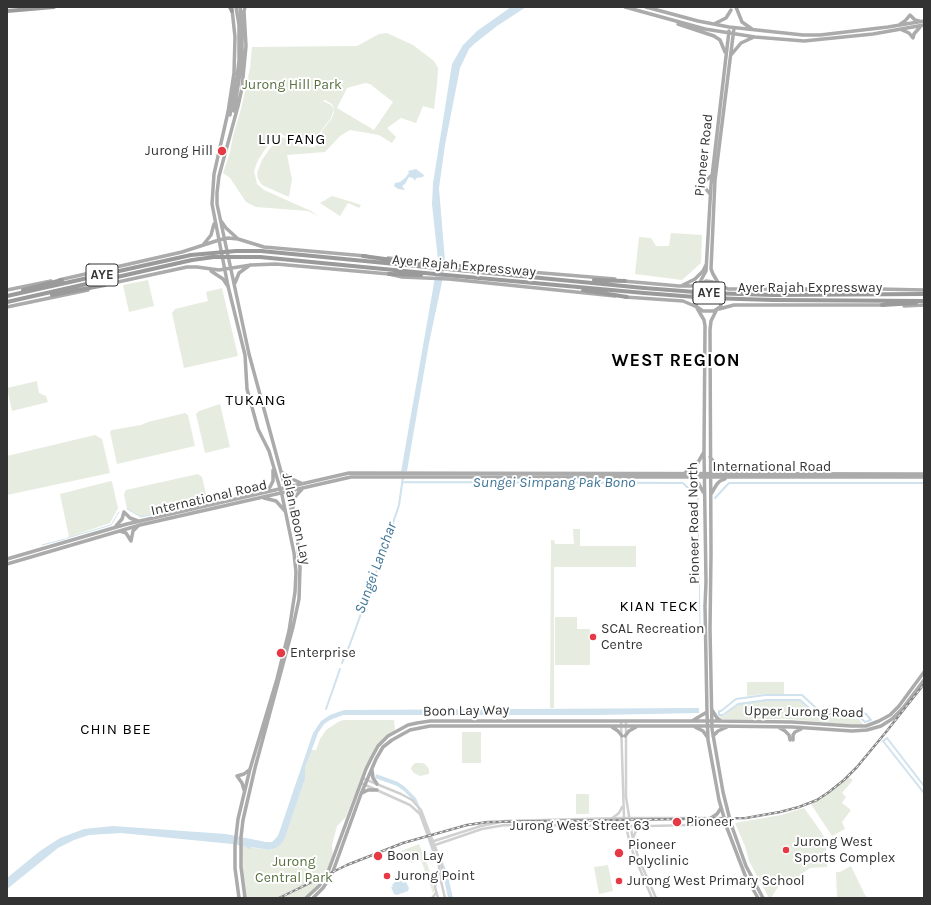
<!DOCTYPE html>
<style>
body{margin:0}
#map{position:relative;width:931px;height:905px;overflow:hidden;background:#fff;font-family:Karla,sans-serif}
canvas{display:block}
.frame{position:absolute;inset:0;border:8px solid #333;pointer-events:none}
</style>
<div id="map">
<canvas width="931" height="905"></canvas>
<div class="frame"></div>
</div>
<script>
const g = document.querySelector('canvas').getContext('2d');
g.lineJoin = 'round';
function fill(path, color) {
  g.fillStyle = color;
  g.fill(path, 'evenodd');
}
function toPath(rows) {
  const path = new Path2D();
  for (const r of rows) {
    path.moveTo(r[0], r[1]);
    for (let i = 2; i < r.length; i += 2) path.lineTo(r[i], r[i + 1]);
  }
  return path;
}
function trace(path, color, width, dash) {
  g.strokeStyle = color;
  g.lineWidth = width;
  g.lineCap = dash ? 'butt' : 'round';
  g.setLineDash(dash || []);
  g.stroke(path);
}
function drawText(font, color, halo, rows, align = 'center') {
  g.font = font + ' Karla,sans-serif';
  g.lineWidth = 4;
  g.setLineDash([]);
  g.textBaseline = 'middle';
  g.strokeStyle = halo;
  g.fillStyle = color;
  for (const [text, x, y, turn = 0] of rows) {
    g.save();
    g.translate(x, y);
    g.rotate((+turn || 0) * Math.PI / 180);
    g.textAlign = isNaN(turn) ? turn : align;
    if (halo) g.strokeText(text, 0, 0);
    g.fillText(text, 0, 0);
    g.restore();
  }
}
const green = toPath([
 [387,33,413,45,434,61,438,68,437,85,434,109,423,106,416,123,401,118,387,128,396,137,392,143,379,135,350,130,340,136,325,152,287,155,292,179,289,197,262,185,258,179,257,173,262,160,271,147,283,137,300,147,314,147,318,144,322,139,322,131,332,118,334,112,334,108,332,104,325,100,323,101,331,105,334,109,331,118,321,131,316,141,312,145,306,147,300,146,280,133,270,142,258,160,254,171,257,184,264,190,311,211,318,216,308,211,256,207,246,202,230,178,223,173,230,152,233,136,241,109,250,68,252,47,357,46,379,34],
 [365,83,370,84,393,102,374,130,337,108,347,88],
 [332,196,349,201,361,205,359,208,348,203,340,216,320,203],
 [671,233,702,235,701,263,682,280,635,274,639,237,651,238,656,246,669,246],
 [148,280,154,306,129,312,123,285],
 [222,288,238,356,184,368,172,313,175,309,208,301,206,292],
 [37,381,39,393,46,396,48,402,12,411,7,388],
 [220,404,230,447,205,453,196,414,199,411],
 [185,413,188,415,195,446,117,464,110,432,112,430,141,425,148,422],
 [95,435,102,439,110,473,7,495,7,456],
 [198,474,202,477,207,498,204,503,140,517,127,509,124,494,126,490],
 [111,481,112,482,118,508,110,523,69,537,60,494],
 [573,529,580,529,580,546,636,546,636,567,554,567,554,708,550,708,551,540,554,540,555,544,574,544],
 [555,617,577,617,577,629,590,629,590,665,555,665],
 [747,682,784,682,784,694,764,694,747,696],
 [767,700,800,701,814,715,857,717,863,724,853,725,787,719,722,719,719,716,724,716,738,704],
 [343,720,394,720,395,730,387,735,365,768,346,817,337,826,332,845,333,858,324,879,305,898,246,898,242,871,243,861,241,850,243,846,269,850,273,849,276,848,285,838,305,779,305,768,311,750,316,750,320,739,326,730,338,722],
 [462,732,481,732,481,763,462,763],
 [415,763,422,763,425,764,429,769,429,774,420,776,414,773,411,769,412,766],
 [847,776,853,780,842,793,846,797,842,803,851,810,842,822,845,829,832,836,809,801,811,802,827,792],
 [576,794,589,794,589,814,576,814],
 [804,808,822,833,825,839,826,846,827,867,810,868,789,883,780,884,771,898,769,898,749,861,745,846,735,823,781,815],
 [419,844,428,866,435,891,433,893,421,860,411,863,409,859,418,855,415,854,403,858,401,851],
 [608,865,613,891,599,894,594,867],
 [851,866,865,895,868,898,837,898,836,872,840,872]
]);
const water = toPath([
 [511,7,526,7,497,26,474,44,469,49,460,68,445,145,439,188,445,261,442,282,429,343,407,471,401,472,438,260,432,204,433,183,452,64,463,45,477,31],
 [416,169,424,175,423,177,416,178,415,181,413,178,409,177,405,184,402,186,405,190,398,189,394,186,395,183,400,182,405,178,409,173,408,171],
 [699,708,699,713,598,715,343,715,330,720,324,724,318,733,305,768,305,779,285,838,281,844,276,848,269,850,251,847,251,849,247,848,247,847,232,844,121,833,89,835,74,840,58,848,7,889,7,878,40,851,60,838,84,829,113,826,226,834,266,842,272,842,277,837,279,833,313,733,321,721,330,715,344,710],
 [376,774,398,782,405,787,416,798,447,872,453,898,448,898,443,874,435,855,433,855,417,807,414,801,404,791,397,786,375,778],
 [402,881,403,883,406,882,409,888,408,891,397,895,394,894,391,887,393,887,392,885,395,882]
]);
const stream = toPath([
 [698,498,700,627],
 [127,509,141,517,159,513],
 [67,538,111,525,119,512],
 [42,545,65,539]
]);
const canal = toPath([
 [403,482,683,483,698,498],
 [715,498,729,483,924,483],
 [342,663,350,644,382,556,399,505,403,477],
 [765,695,802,695,816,708,820,710,857,711,866,714,871,720,865,722,858,716,845,714,816,714,800,700,767,700,738,704,723,715,719,715,719,711,721,711,736,699,765,695],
 [326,709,340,669],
 [924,786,887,738,883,741,924,793]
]);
const minor = toPath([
 [626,721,626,797,632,835,638,857,656,898],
 [621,722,624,818,631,848,652,898],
 [362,778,401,794,412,800,421,810,442,866,441,881,445,898],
 [361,783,410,805,420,814,439,865,439,872,435,887,438,898],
 [611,819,619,813,622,807],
 [633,838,636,831,642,826],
 [431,842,481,826,505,821,622,818,725,818],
 [432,846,482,829,505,825,650,826,731,824],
 [432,898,436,893]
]);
const major = toPath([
 [625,7,705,29,755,37,804,41,873,34,924,25],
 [646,7,698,21,729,27,803,35,820,35,888,27,924,21],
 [736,7,742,22,752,29],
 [232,9,235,37,234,73,228,112,214,174,212,204,228,286,245,355,247,389,258,429,269,451,282,495,294,553,296,572,295,592,289,631,277,679,250,769,238,819,235,845,235,868,239,898],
 [678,24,714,36,720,40,725,52],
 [714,24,726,18,731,10],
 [899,25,905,21,910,15,915,20,919,21],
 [902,30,909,33,913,38,914,34,920,27],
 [731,55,741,43,754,37],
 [234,111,242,61,242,25,240,7],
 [230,115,237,77,239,61,239,25,236,7],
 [710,194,702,184,712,175],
 [221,221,226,228,237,238],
 [203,245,211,235,214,224],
 [388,258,470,267,615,279],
 [211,271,223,279,227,285],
 [59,280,182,252,219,240,228,238,238,239,264,247,366,256],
 [623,281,679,286,691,286,699,284],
 [700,282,706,271,711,185,729,31],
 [235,283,239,273,250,265],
 [718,284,713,282,706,281,697,286,693,292,693,298,697,307,703,311,714,311,720,307,724,297,723,291,713,274,711,269,715,180,734,28],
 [104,285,187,267,197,267,219,270,251,265,276,264,389,274,402,277,449,279,615,296],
 [683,285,695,279,703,271,706,265],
 [720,285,728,289,801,289],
 [833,288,924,290],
 [7,290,51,281],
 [625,297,683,301,697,307],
 [904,306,924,305],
 [7,307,88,290],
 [697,308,704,320,705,326,704,451,706,582,705,606,707,712,708,740,719,800,727,828,745,875,758,898],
 [717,309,711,321,710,330,711,554,710,629,712,729,723,792,731,824,746,866,763,898],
 [719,309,734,305,884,305],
 [710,457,717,466,729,472],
 [281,472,292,479,301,483],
 [686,472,697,464,704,452],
 [692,479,699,484,703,492],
 [266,492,270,487,273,481,273,470],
 [711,494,717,484,720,481,725,479],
 [264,498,276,501,285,511],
 [293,509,293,499,302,489],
 [124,512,130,518,138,521],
 [116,526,122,519,124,512],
 [120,531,126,533,131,541],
 [131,541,133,531,138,526],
 [7,559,127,524,349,473,924,474],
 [7,564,140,525,351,477,924,477],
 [712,710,717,718,721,721],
 [692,721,707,712],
 [612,727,618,731,622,736],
 [695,727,703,731,708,738],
 [778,727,785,731,789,735,790,740],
 [625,736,629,731,636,727],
 [713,736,718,731,727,727],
 [793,740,793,735,795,732,801,729],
 [372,770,373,778,377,784],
 [237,776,242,783,244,790],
 [237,776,244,774,249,770],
 [362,793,368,790,377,790],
 [711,818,717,814,721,808],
 [245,898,241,867,241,837,243,820,255,768,293,627,299,599,300,568,297,537,293,516,249,354,217,204,217,193,219,176,238,106,242,88,246,46,244,11,245,7],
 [306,898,319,886,328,872,366,769,372,757,378,746,388,736,408,725,417,723,430,721,716,721,792,722,851,726,866,726,879,721,890,715,899,706,924,672],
 [313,898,323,888,332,874,361,794,376,759,383,747,392,740,410,730,430,726,716,726,793,727,852,731,867,730,881,726,892,719,903,708,924,680]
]);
const highway = toPath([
 [230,7,232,11],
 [7,11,54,7],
 [261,251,644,288],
 [363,256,421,264],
 [260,257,435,274,644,293],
 [389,274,421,275],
 [594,280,625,281],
 [799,289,854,291],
 [23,290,62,280],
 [583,290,627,297],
 [52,295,105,285],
 [773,295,924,294],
 [7,296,191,255],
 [773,300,924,301],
 [7,302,192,260],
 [882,305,916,303]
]);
const rail = toPath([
 [279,898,347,865,403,843,467,825,488,822,746,818,780,812,799,807,817,800,829,792,844,780,857,767,886,732,924,684]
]);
const highwayBridge = toPath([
 [191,255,236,251,261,251],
 [192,260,214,257,260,257],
 [644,288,708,293,773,295],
 [644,293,708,298,773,300]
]);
const markers = [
 [222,151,5,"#e63946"],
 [593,637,4,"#e63946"],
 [281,653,5,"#e63946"],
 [677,822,5,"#e63946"],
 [786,850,4,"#e63946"],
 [619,853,5,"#e63946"],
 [378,856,5,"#e63946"],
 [387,876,4,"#e63946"],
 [619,881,4,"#e63946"]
];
const shields = [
 [102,275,32],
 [709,293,32]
];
const shieldNames = [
 ["AYE",102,275],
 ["AYE",709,293]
];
const parkNames = [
 ["Jurong Hill Park",292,85],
 ["Jurong",294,862],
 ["Central Park",294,878]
];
const poiNames = [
 ["Jurong Hill",213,151,"right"],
 ["SCAL Recreation",601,629],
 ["Centre",601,645],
 ["Enterprise",290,653],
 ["Pioneer",686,822],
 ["Jurong West",794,842],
 ["Sports Complex",794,858],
 ["Pioneer",628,845],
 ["Polyclinic",628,861],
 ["Boon Lay",387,856],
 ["Jurong Point",395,876],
 ["Jurong West Primary School",627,881]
];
const streetNames = [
 ["Pioneer Road",704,155,-84],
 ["Ayer Rajah Expressway",464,266,5],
 ["Ayer Rajah Expressway",810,288],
 ["International Road",772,467],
 ["International Road",209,498,-13],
 ["Jalan Boon Lay",296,519,78],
 ["Pioneer Road North",694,523,-91],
 ["Boon Lay Way",466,711,-1],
 ["Upper Jurong Road",804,712,1],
 ["Jurong West Street 63",580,826]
];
const neighbourhoodNames = [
 ["LIU FANG",292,140],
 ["TUKANG",256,401],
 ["KIAN TECK",659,607],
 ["CHIN BEE",116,730]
];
const waterNames = [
 ["Sungei Simpang Pak Bono",554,483],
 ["Sungei Lanchar",376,568,-70]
];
const districtNames = [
 ["WEST REGION",676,361]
];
fill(green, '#e6ecdf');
fill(water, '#cfe2ee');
trace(stream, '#cfe2ee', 1);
trace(canal, '#cfe2ee', 2);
trace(minor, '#d0d0d0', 2.5);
trace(major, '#ababab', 3.5);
trace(highway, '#9a9a9a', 4);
trace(rail, '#888', 2.5);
trace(rail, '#fff', 1, [3]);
trace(highwayBridge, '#9a9a9a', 4);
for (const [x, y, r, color] of markers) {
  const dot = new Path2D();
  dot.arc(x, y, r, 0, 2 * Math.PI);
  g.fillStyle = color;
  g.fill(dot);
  trace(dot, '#fff', 1.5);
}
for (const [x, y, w] of shields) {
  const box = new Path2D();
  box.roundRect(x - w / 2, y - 11, w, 22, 3);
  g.fillStyle = '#fff';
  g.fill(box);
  trace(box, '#333', 1);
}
drawText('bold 13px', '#333', null, shieldNames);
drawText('14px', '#56703f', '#fff', parkNames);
drawText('14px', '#333', '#fff', poiNames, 'left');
drawText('14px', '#333', '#fff', streetNames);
g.letterSpacing = '1px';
drawText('15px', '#000', '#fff', neighbourhoodNames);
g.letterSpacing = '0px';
drawText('italic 15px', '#3f7597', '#fff', waterNames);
g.letterSpacing = '1px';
drawText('bold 18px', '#000', '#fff', districtNames);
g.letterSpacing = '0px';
</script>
